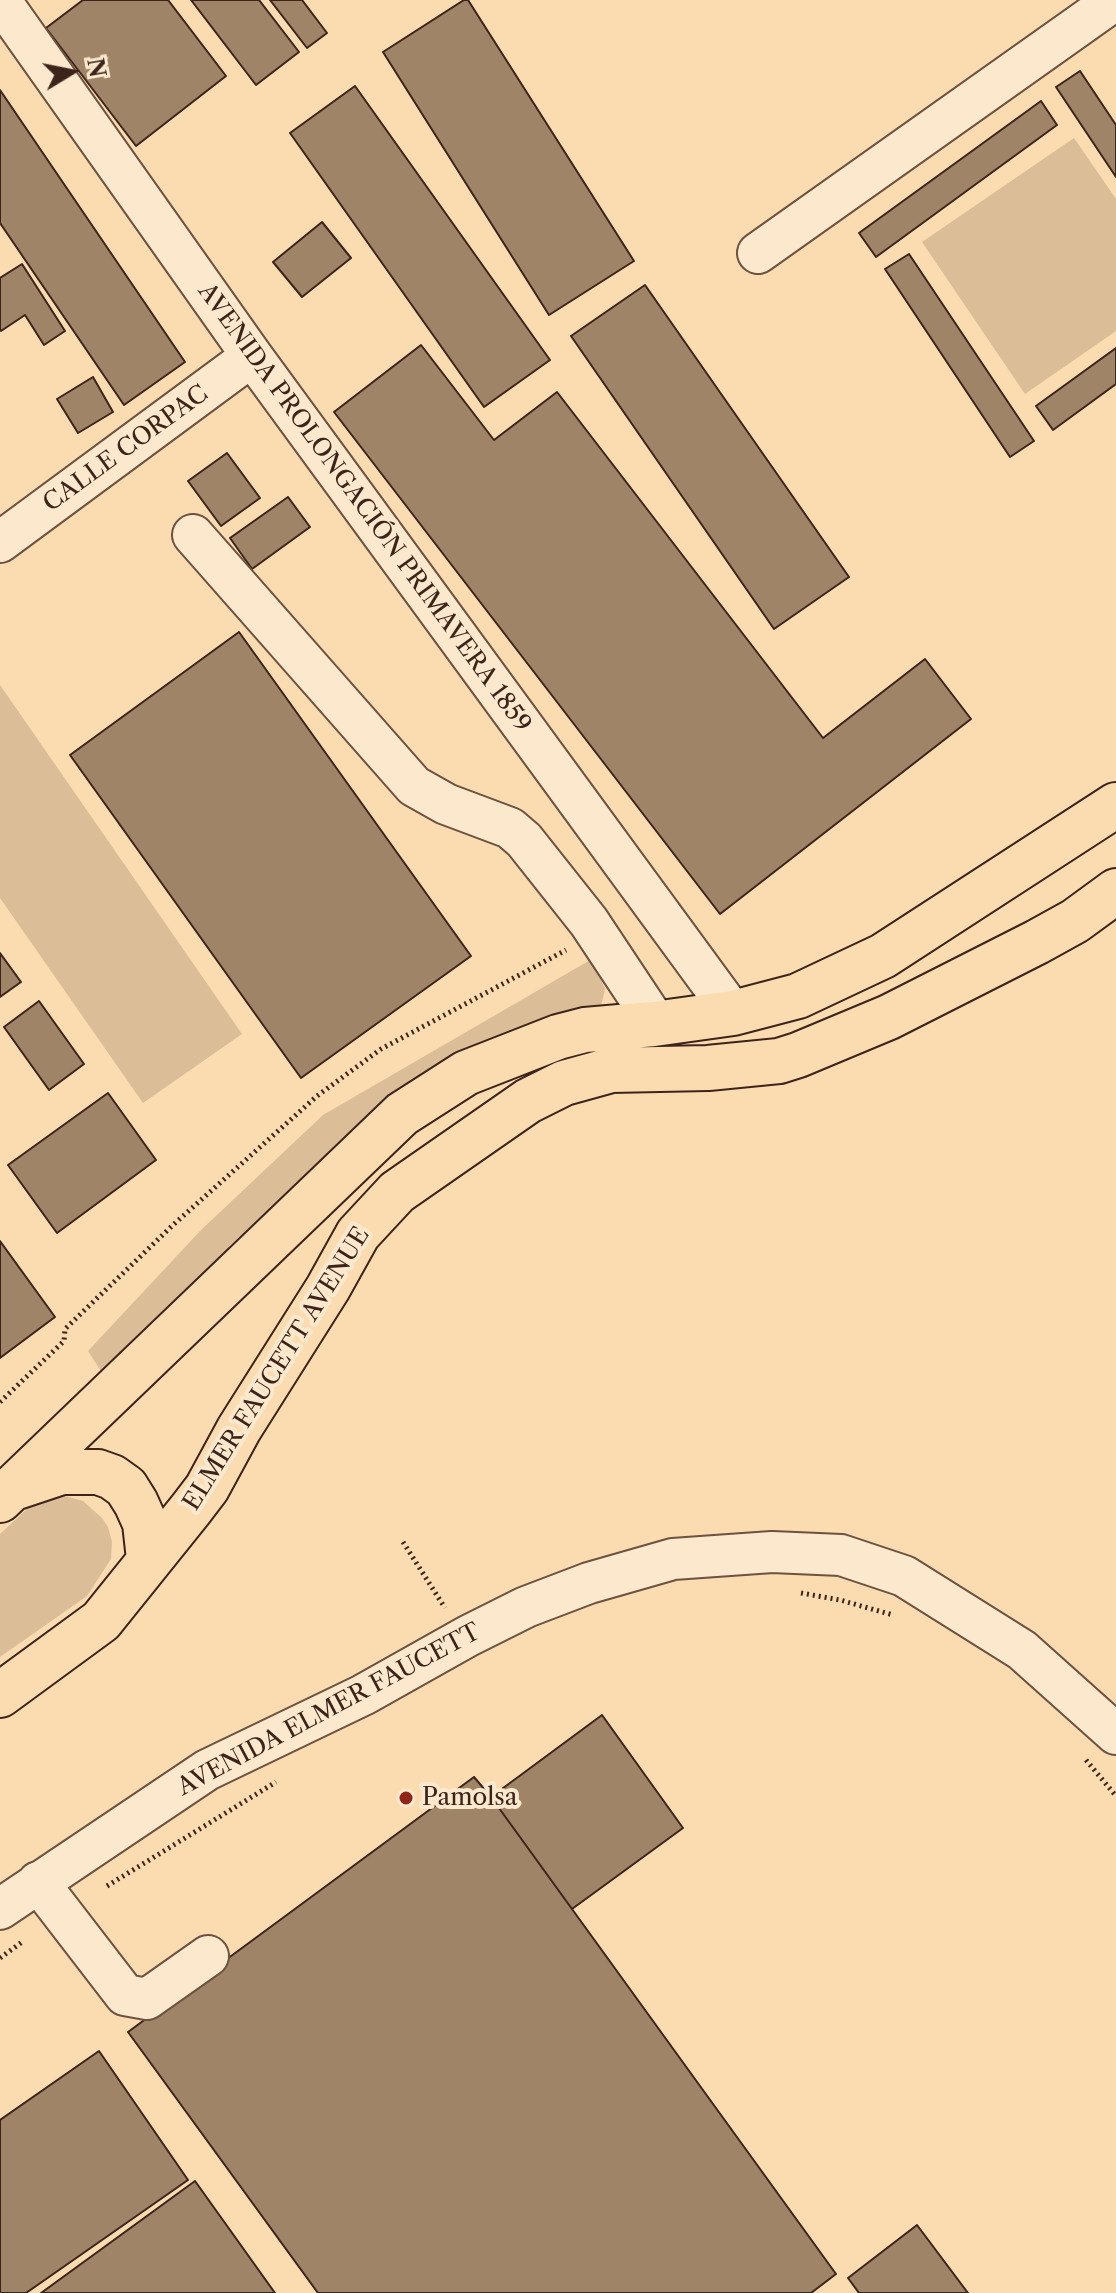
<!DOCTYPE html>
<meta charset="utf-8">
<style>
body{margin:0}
#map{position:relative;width:1116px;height:2293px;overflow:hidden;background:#fbdcb0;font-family:"Libre Caslon Text",serif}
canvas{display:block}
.north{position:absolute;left:32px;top:32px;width:80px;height:80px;-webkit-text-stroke:6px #fce8cc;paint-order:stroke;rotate:80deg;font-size:22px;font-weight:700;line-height:32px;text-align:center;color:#3c241b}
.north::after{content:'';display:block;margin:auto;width:28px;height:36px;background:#3c241b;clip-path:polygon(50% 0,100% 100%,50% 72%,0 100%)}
</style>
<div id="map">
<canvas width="1116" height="2293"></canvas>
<div class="north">N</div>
</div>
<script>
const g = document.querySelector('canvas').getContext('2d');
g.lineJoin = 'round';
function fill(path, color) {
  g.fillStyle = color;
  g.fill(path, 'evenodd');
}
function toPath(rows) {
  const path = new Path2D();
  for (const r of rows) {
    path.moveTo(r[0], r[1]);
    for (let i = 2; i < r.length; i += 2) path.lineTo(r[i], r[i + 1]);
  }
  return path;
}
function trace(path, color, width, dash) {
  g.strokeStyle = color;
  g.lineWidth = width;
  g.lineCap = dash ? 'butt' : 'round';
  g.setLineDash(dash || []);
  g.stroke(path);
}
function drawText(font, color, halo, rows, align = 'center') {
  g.font = font + ' "Libre Caslon Text",serif';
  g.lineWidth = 8;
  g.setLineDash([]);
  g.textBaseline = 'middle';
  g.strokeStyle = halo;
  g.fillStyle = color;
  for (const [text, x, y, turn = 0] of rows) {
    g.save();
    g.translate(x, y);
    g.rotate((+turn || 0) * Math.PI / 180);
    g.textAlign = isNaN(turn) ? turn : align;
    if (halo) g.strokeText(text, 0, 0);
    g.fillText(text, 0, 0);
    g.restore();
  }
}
const green = toPath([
 [1074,138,1116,199,1116,331,1025,394,922,242],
 [0,685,242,1034,143,1103,0,898],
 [592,959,605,989,601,1006,474,1083,338,1149,229,1246,240,1268,106,1379,88,1351,201,1230,323,1115],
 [54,1493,83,1501,102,1518,108,1527,112,1542,111,1559,87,1596,0,1657,0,1534,40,1497]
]);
const building = toPath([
 [83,0,168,0,226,76,136,146,46,28,83,0],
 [191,0,259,0,299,52,256,85,191,0],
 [270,0,302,0,327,33,307,48,270,0],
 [464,0,468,0,634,261,549,315,383,52,464,0],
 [1080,71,1116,125,1116,177,1056,87,1080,71],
 [355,86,550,360,484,407,290,133,355,86],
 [0,90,185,362,124,405,0,223,0,90],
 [1041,101,1057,125,876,257,859,233,1041,101],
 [322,222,351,258,302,297,273,262,322,222],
 [909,254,1034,441,1010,457,885,269,909,254],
 [22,264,65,331,44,345,25,315,1,331,0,329,0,278,22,264],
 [645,285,849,577,774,629,571,336,645,285],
 [421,345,494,440,557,392,823,738,925,659,971,719,720,914,334,412,421,345],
 [1116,348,1116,384,1053,430,1036,406,1116,348],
 [93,377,113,412,78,433,57,399,93,377],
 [227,453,260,498,221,526,188,481,227,453],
 [288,497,310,527,252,569,230,538,288,497],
 [239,632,471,956,301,1078,70,755,239,632],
 [0,953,21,982,0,997,0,953],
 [39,1001,84,1064,49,1090,4,1027,39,1001],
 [108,1093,156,1160,57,1233,8,1165,108,1093],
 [0,1241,55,1317,0,1358,0,1241],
 [602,1715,683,1828,572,1909,491,1797,602,1715],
 [474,1777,491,1797,836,2274,811,2293,318,2293,128,2032,474,1777],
 [99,2051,188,2180,26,2293,0,2293,0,2120,99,2051],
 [195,2181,275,2293,41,2293,195,2181],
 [917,2225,968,2293,859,2293,848,2278,917,2225]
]);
const path = toPath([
 [0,1402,64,1341,65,1329,173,1225,317,1096,381,1049,566,950],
 [403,1542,445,1608],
 [801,1593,840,1600,893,1615],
 [1086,1760,1116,1796],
 [107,1886,276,1782],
 [0,1958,22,1942]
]);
const minor = toPath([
 [0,0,252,356,733,1013],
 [758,253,1115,0],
 [193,535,414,786,446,804,510,828,524,840,589,922,652,1017,654,1024],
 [0,542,252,356],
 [38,1882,125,1995,147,1999,208,1956],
 [0,1909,207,1770,363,1695,468,1636,526,1607,589,1583,673,1559,772,1552,841,1555,904,1576,1022,1650,1116,1734]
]);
const highway = toPath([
 [17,1487,62,1472,98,1472,112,1477,126,1487,136,1503,145,1523,149,1559],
 [0,1500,402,1114,466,1073,558,1037,585,1030,654,1024,733,1013,798,996,883,956,1116,805],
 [0,1695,101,1621,191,1509,207,1488,239,1429,328,1288,358,1234,397,1192,528,1101,564,1083,611,1070,708,1068,779,1061,798,1055,889,1017,1037,942,1075,921,1116,891]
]);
const markers = [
 [406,1798,8,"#8f2418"]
];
const streetNames = [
 ["CALLE CORPAC",126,449,-36],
 ["AVENIDA PROLONGACIÓN PRIMAVERA 1859",364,508,54],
 ["ELMER FAUCETT AVENUE",277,1369,-58],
 ["AVENIDA ELMER FAUCETT",329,1710,-28]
];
const poiNames = [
 ["Pamolsa",422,1798]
];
fill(green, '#dbbd97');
fill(building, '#9f8468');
trace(building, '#3c241b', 2);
trace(minor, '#6c5240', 44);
trace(highway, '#3c241b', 48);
trace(path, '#3c241b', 5, [2, 4]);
trace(minor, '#fce8cc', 40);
trace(highway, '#fbdcb0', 44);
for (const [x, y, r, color] of markers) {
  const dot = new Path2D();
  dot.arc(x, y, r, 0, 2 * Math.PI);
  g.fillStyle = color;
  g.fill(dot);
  trace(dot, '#fce8cc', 3);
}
drawText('24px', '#3c241b', '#fce8cc', streetNames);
drawText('24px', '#3c241b', '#fce8cc', poiNames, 'left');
</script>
